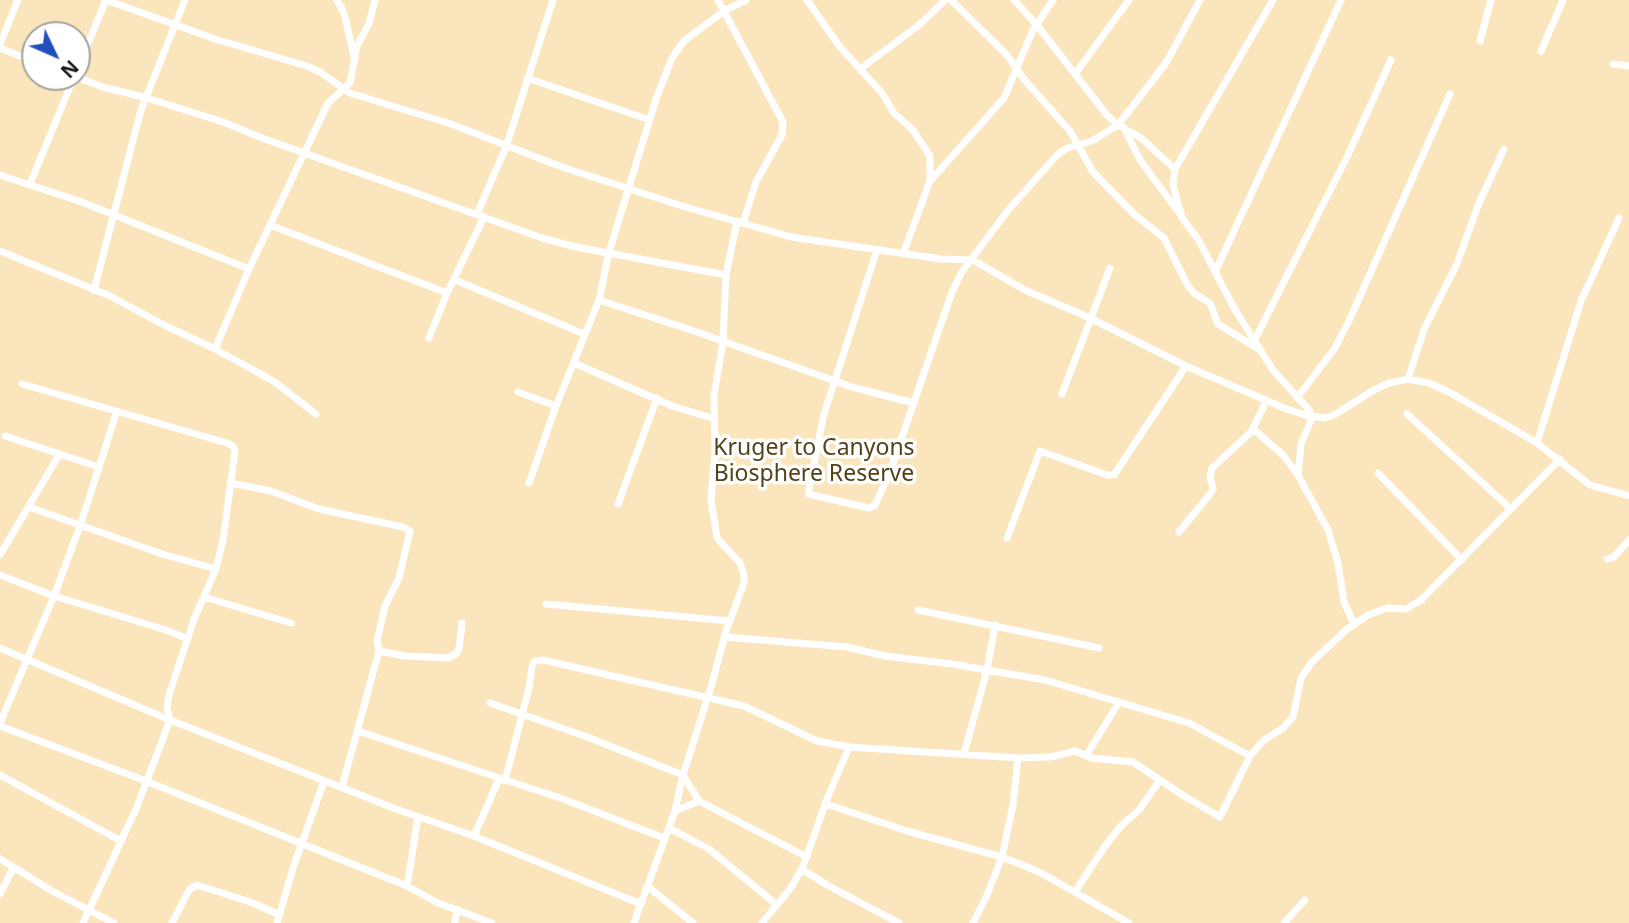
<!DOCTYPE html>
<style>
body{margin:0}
#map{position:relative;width:1629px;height:923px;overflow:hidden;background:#fff5e2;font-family:"Noto Sans",sans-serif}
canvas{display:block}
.north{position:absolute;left:21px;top:21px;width:70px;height:70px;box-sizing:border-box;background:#fff;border:2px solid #a4a3a0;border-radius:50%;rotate:134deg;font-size:19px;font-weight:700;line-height:28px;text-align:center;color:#1c1812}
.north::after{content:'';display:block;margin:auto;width:24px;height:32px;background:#204fbc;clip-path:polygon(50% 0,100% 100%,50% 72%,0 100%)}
</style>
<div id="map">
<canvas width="1629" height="923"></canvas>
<div class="north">N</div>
</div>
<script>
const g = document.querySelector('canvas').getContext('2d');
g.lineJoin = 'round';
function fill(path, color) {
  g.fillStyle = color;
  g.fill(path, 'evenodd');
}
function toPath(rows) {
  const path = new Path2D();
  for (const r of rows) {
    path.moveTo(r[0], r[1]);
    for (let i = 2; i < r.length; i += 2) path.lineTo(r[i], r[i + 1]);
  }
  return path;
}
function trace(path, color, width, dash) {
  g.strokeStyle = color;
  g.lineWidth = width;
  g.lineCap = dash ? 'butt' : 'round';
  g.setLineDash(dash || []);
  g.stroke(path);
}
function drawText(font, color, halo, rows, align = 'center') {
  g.font = font + ' "Noto Sans",sans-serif';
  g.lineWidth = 7;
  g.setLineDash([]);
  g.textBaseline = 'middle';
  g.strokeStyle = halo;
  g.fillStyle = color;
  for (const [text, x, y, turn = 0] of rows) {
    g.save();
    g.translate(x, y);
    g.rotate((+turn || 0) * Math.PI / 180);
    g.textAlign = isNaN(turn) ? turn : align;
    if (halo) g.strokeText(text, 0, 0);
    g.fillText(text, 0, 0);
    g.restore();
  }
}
const green = toPath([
 [0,0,1629,0,1629,923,0,923],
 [35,35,77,35,77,77,35,77]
]);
const street = toPath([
 [337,0,344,13,354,56],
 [718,0,783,122,782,135,756,182,743,223],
 [807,0,840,47,882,93,894,113,913,130,930,156,930,181,903,254],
 [951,0,1007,55,1023,78,1070,131,1093,172,1135,215,1164,238,1188,286,1195,294,1210,303,1218,324,1260,350],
 [1014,0,1036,24,1107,115,1118,125,1141,138,1175,169],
 [1273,0,1175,169,1173,185,1182,218,1198,239,1234,308,1273,370,1310,411,1311,420,1301,444,1298,475,1328,530,1338,563,1344,602,1354,624],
 [1480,41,1491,0],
 [0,44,18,0],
 [0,48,35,62],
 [1541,51,1563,0],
 [1613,64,1629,66],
 [860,69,919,25,945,0],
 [77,70,106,0,218,40,307,66,320,72,350,93,451,124,562,167,682,206,791,237,941,259,973,260,1025,290,1090,318,1186,366,1284,408,1305,415,1325,418,1334,415,1374,390,1389,383,1408,379,1429,383,1451,393,1537,443,1590,485,1629,496],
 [1075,74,1129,0],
 [76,77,103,87,147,98,223,122,262,138,542,238,576,247,726,275],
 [527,78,650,120],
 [1124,128,1140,160,1180,214],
 [0,175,79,201,249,269],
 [931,180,1004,98,1033,30,1053,0],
 [30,184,74,77],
 [477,214,506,147,553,0],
 [270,225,447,293],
 [877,250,824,414,808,494,869,508,875,505,890,472,952,292,961,273,1009,209,1058,154,1067,148,1092,141,1118,125,1166,63,1200,0],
 [0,251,110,296,164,325,215,349,275,382,316,414],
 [1216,270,1341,0],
 [455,280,584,334],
 [94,290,141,110,185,0],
 [599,300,697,332,852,387,914,403],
 [429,338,447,293,484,217],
 [1255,339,1348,155,1391,60],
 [215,349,249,269,328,103,350,83,357,46,369,23,375,0],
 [574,363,672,406,715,419],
 [1408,379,1425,327,1456,266,1479,203,1504,149],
 [22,384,227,443,233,446,235,451,223,540,216,569,194,619,169,695,167,708,170,720,136,809,83,923],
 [518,392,556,406],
 [1062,394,1110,268],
 [1297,398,1335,348,1349,321,1450,94],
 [1407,414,1511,509],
 [1253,429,1283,455,1298,475],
 [5,436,99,467],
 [1537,443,1581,301,1619,218],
 [1378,473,1462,560],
 [230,483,271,491,319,509,403,527,410,531,399,578,385,606,377,641,379,651,342,787],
 [529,483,556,406,599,300,609,252,656,99,672,58,684,41,724,11,746,0],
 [618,504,657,398],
 [29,507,162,554,216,569],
 [1179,532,1210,494,1213,489,1210,477,1212,468,1251,432,1267,400],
 [1007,538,1040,451,1107,475,1114,475,1186,366],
 [0,555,59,455],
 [1607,559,1614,557,1629,540],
 [0,575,54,596,166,630,188,639],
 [204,597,291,623],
 [546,604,730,621],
 [918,610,1099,648],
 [725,637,847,647,885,656,952,664,1045,680,1189,723,1250,756],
 [0,648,170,720,396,809,474,836,641,904],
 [379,651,405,656,448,658,456,654,459,649,462,623],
 [490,703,582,735,683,775,699,801,807,857],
 [0,723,54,596,80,526,117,411],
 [0,726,146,781,407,886,438,903,492,923],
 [358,731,563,799,664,838],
 [964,754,987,670,995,625],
 [1086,756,1119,702],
 [0,775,121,841],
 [505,781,529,688,532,666,535,661,543,660,744,706,817,741,849,747,1018,758,1051,757,1075,751,1091,758,1133,762,1184,796,1220,817,1250,756,1263,741,1283,728,1293,717,1301,678,1312,662,1346,630,1368,615,1387,608,1406,609,1421,600,1560,459],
 [826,804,907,831,1002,857,1025,866,1043,874,1129,923],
 [675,811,699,801],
 [669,828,709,849,777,905],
 [474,836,499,779],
 [0,859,54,892,114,923],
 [802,869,827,885,899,923],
 [407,886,418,817],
 [647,886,693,923],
 [1075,892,1105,846,1121,826,1139,810,1160,780],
 [0,894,13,868],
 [172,923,189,890,197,885,253,903,280,915],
 [277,923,293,868,324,781],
 [455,923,457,909],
 [634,923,675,811,683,775,712,684,726,631,744,583,744,575,740,563,717,538,711,500,715,452,714,395,723,342,726,275,737,221],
 [762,923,790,889,802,869,827,799,849,747],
 [973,923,987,895,1002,857,1013,805,1018,758],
 [1284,923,1305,900]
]);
const parkNames = [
 ["Kruger to Canyons",814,448],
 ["Biosphere Reserve",814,474]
];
fill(green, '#fbe5bc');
trace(street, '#fff', 7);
drawText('23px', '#564219', '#fff', parkNames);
</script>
